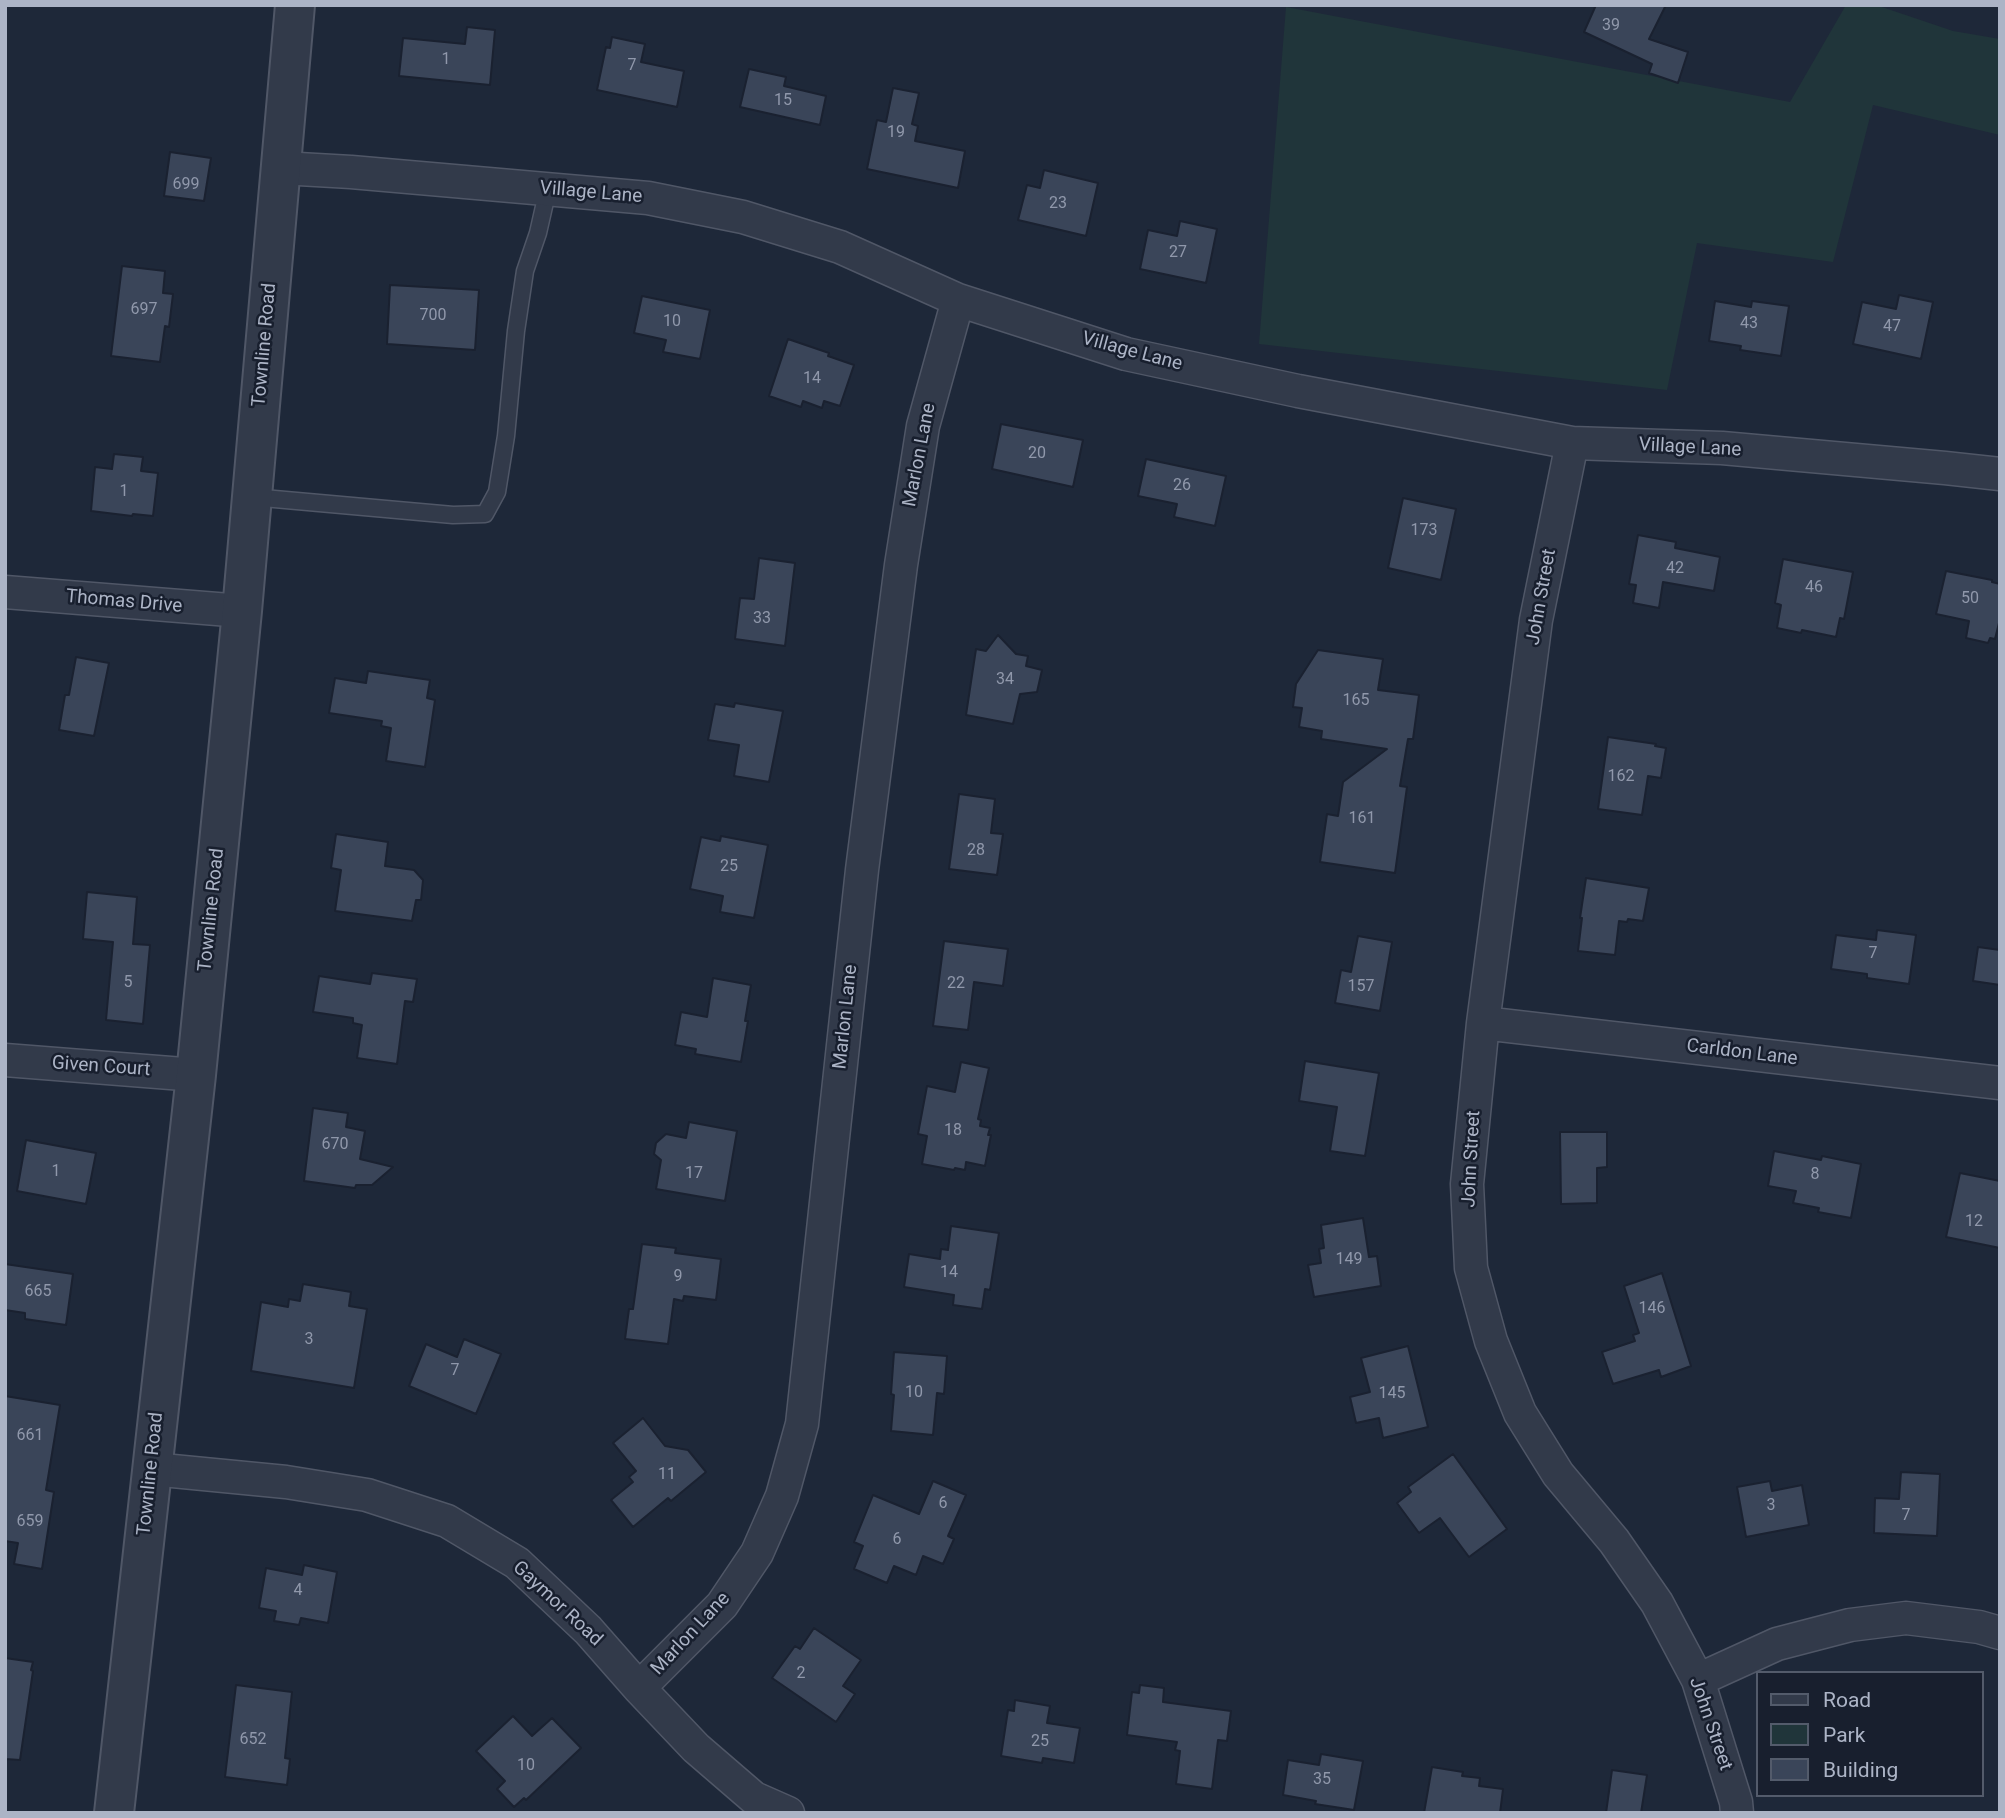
<!DOCTYPE html>
<style>
body{margin:0}
#map{position:relative;width:2005px;height:1818px;overflow:hidden;background:#1e2839;font-family:Roboto,sans-serif}
canvas{display:block}
.frame{position:absolute;inset:0;border:7px solid #acb4c6;pointer-events:none}
.legend{position:absolute;left:1756px;top:1671px;width:228px;height:126px;box-sizing:border-box;background:#181f2e;border:2px solid #535b6b;margin:0;padding:9px 12px;list-style:none;font-size:21px;color:#acb4c6}
.legend li{display:flex;align-items:center;gap:14px;height:35px}
.legend b{width:35px;border:2px solid #535b6b}
</style>
<div id="map">
<canvas width="2005" height="1818"></canvas>
<div class="frame"></div>
<ul class="legend">
<li><b style="height:9px;background:#323a4a"></b>Road</li>
<li><b style="height:19px;background:#20353a"></b>Park</li>
<li><b style="height:19px;background:#3a4559"></b>Building</li>
</ul>
</div>
<script>
const g = document.querySelector('canvas').getContext('2d');
g.lineJoin = 'round';
function fill(path, color) {
  g.fillStyle = color;
  g.fill(path, 'evenodd');
}
function toPath(rows) {
  const path = new Path2D();
  for (const r of rows) {
    path.moveTo(r[0], r[1]);
    for (let i = 2; i < r.length; i += 2) path.lineTo(r[i], r[i + 1]);
  }
  return path;
}
function trace(path, color, width, dash) {
  g.strokeStyle = color;
  g.lineWidth = width;
  g.lineCap = dash ? 'butt' : 'round';
  g.setLineDash(dash || []);
  g.stroke(path);
}
function drawText(font, color, halo, rows, align = 'center') {
  g.font = font + ' Roboto,sans-serif';
  g.lineWidth = 5;
  g.setLineDash([]);
  g.textBaseline = 'middle';
  g.strokeStyle = halo;
  g.fillStyle = color;
  for (const [text, x, y, turn = 0] of rows) {
    g.save();
    g.translate(x, y);
    g.rotate((+turn || 0) * Math.PI / 180);
    g.textAlign = isNaN(turn) ? turn : align;
    if (halo) g.strokeText(text, 0, 0);
    g.fillText(text, 0, 0);
    g.restore();
  }
}
const green = toPath([
 [1846,5,1876,5,1953,31,2000,39,2000,135,1873,105,1833,262,1697,243,1667,390,1259,344,1286,7,1790,102]
]);
const building = toPath([
 [1596,5,1666,5,1649,39,1688,52,1678,83,1649,73,1652,64,1584,32,1596,5],
 [467,27,495,30,490,85,399,76,403,38,465,44,467,27],
 [612,37,645,44,641,62,684,71,677,107,597,90,606,47,610,48,612,37],
 [749,69,786,77,784,86,826,96,820,125,740,107,749,69],
 [893,88,919,93,912,124,918,126,915,141,965,151,958,188,867,169,877,120,886,122,893,88],
 [170,152,211,158,204,201,164,196,170,152],
 [1044,170,1098,183,1086,236,1018,220,1027,185,1040,188,1044,170],
 [1180,221,1217,229,1206,283,1140,269,1148,230,1177,236,1180,221],
 [122,266,165,271,163,293,173,294,169,327,165,326,160,362,111,356,122,266],
 [390,285,479,290,475,350,387,344,390,285],
 [1899,295,1933,302,1921,359,1853,344,1862,302,1896,309,1899,295],
 [642,296,710,310,700,359,663,352,666,340,634,333,642,296],
 [1715,301,1751,307,1752,301,1789,306,1781,356,1740,350,1741,346,1709,341,1715,301],
 [788,339,829,353,828,356,854,365,840,406,824,401,822,408,803,401,801,407,769,396,788,339],
 [1001,424,1083,440,1073,487,992,469,1001,424],
 [114,454,143,457,141,471,158,473,153,516,133,514,132,516,91,511,95,467,112,469,114,454],
 [1146,459,1226,476,1215,526,1174,517,1177,504,1138,496,1146,459],
 [1403,498,1456,509,1441,580,1388,568,1403,498],
 [1638,535,1676,542,1675,548,1720,557,1714,591,1663,582,1659,608,1633,603,1636,585,1629,584,1638,535],
 [759,558,795,563,785,646,735,639,740,598,754,599,759,558],
 [1783,559,1853,572,1844,619,1840,618,1836,637,1802,630,1801,633,1777,628,1781,605,1775,603,1783,559],
 [1946,571,1992,580,1992,582,2000,584,2000,619,1995,639,1990,638,1988,643,1966,638,1969,621,1936,614,1946,571],
 [998,635,1016,654,1028,656,1026,666,1042,670,1037,692,1020,694,1013,724,966,715,976,649,986,651,998,635],
 [1318,650,1383,659,1378,690,1419,695,1413,739,1408,739,1400,786,1407,787,1395,873,1320,862,1327,814,1338,816,1343,782,1387,749,1321,739,1322,731,1299,727,1302,708,1293,707,1296,684,1318,650],
 [76,657,109,663,94,736,59,730,65,695,69,695,76,657],
 [368,671,430,680,427,698,435,700,425,767,386,761,391,728,381,726,382,721,329,713,335,678,366,683,368,671],
 [735,703,783,711,769,782,734,776,739,745,708,740,715,704,734,707,735,703],
 [1608,737,1656,744,1655,746,1666,748,1661,778,1648,776,1642,815,1598,809,1608,737],
 [959,794,995,799,991,833,1003,834,997,875,949,869,959,794],
 [336,834,388,842,385,866,414,870,423,880,421,900,416,900,412,921,335,911,341,870,331,868,336,834],
 [721,836,768,845,754,918,720,912,723,896,690,889,701,837,720,841,721,836],
 [1586,878,1649,888,1643,921,1628,919,1627,922,1619,921,1615,955,1578,951,1582,918,1580,918,1586,878],
 [87,892,137,897,133,944,150,945,143,1024,106,1020,113,942,83,939,87,892],
 [1877,930,1916,935,1909,984,1867,978,1867,974,1831,969,1836,935,1876,940,1877,930],
 [1358,936,1392,942,1380,1011,1335,1003,1341,970,1351,972,1358,936],
 [944,941,1008,949,1003,986,974,982,968,1030,933,1026,944,941],
 [1978,947,2000,950,2000,985,1973,981,1978,947],
 [372,973,417,979,413,1002,405,1001,397,1064,357,1058,362,1025,353,1023,353,1018,313,1012,319,976,370,984,372,973],
 [713,978,751,985,745,1021,748,1021,741,1062,695,1054,696,1049,675,1045,681,1012,707,1017,713,978],
 [1305,1061,1379,1073,1365,1156,1330,1151,1337,1107,1299,1101,1305,1061],
 [961,1062,989,1068,978,1119,981,1120,980,1126,990,1128,988,1135,991,1135,985,1166,966,1162,965,1170,955,1168,954,1170,922,1164,927,1136,918,1134,927,1086,955,1092,961,1062],
 [313,1108,348,1113,346,1127,365,1131,360,1159,393,1167,372,1185,356,1185,355,1188,304,1181,313,1108],
 [689,1122,737,1131,725,1201,656,1189,661,1160,654,1154,656,1143,666,1134,686,1138,689,1122],
 [1560,1132,1607,1132,1607,1167,1597,1168,1597,1203,1561,1204,1560,1132],
 [26,1140,96,1153,86,1204,17,1191,26,1140],
 [1774,1151,1821,1160,1822,1156,1861,1164,1851,1218,1818,1212,1819,1208,1793,1203,1796,1191,1768,1186,1774,1151],
 [1960,1173,2000,1181,2000,1248,1946,1237,1960,1173],
 [1363,1218,1369,1257,1377,1256,1381,1286,1314,1297,1308,1265,1321,1263,1319,1249,1324,1248,1321,1225,1363,1218],
 [951,1226,999,1233,990,1290,985,1289,982,1309,953,1305,954,1295,904,1287,909,1254,940,1259,941,1249,948,1250,951,1226],
 [642,1244,676,1248,675,1253,721,1259,716,1300,684,1296,683,1301,674,1299,668,1344,625,1339,629,1309,633,1309,642,1244],
 [5,1264,73,1274,66,1325,25,1319,25,1313,5,1310,5,1264],
 [1662,1273,1691,1366,1661,1377,1659,1370,1613,1384,1602,1352,1635,1341,1633,1335,1639,1333,1624,1286,1662,1273],
 [303,1284,351,1292,349,1306,367,1309,354,1388,251,1371,261,1302,288,1307,289,1299,300,1301,303,1284],
 [464,1339,501,1354,476,1414,409,1386,426,1344,457,1357,464,1339],
 [1408,1346,1428,1427,1383,1438,1379,1418,1356,1423,1350,1397,1370,1392,1361,1358,1408,1346],
 [894,1352,947,1356,944,1394,937,1393,933,1435,891,1431,894,1395,891,1394,894,1352],
 [5,1396,60,1405,46,1490,54,1492,42,1569,14,1564,18,1543,5,1541,5,1396],
 [643,1418,665,1446,688,1450,706,1472,671,1501,668,1498,633,1527,611,1500,633,1482,629,1477,636,1471,613,1443,643,1418],
 [1453,1454,1507,1529,1469,1557,1440,1518,1419,1533,1397,1503,1411,1492,1408,1487,1453,1454],
 [1901,1472,1940,1474,1937,1536,1874,1533,1875,1498,1899,1499,1901,1472],
 [933,1481,966,1495,948,1536,954,1539,943,1564,923,1556,916,1575,894,1566,887,1583,854,1569,863,1546,854,1542,873,1495,919,1514,933,1481],
 [1770,1481,1772,1491,1802,1485,1809,1525,1746,1537,1737,1487,1770,1481],
 [304,1565,337,1572,328,1623,301,1618,299,1625,274,1621,276,1611,259,1608,266,1568,302,1575,304,1565],
 [814,1628,861,1660,843,1686,855,1694,836,1722,772,1678,795,1646,800,1649,814,1628],
 [5,1658,33,1662,31,1670,33,1671,20,1760,5,1759,5,1658],
 [236,1685,292,1692,285,1758,290,1759,287,1785,225,1777,236,1685],
 [1140,1685,1164,1688,1163,1702,1231,1711,1227,1741,1218,1740,1212,1789,1176,1784,1180,1751,1175,1750,1177,1742,1127,1735,1132,1692,1139,1693,1140,1685],
 [1015,1700,1050,1706,1047,1723,1080,1728,1074,1763,1043,1758,1042,1763,1001,1756,1008,1710,1014,1711,1015,1700],
 [513,1716,532,1736,552,1718,581,1748,526,1800,524,1798,514,1807,497,1789,505,1781,476,1751,513,1716],
 [1321,1754,1363,1761,1354,1810,1315,1804,1316,1801,1283,1795,1288,1760,1319,1765,1321,1754],
 [1432,1767,1463,1772,1462,1776,1480,1778,1479,1786,1503,1789,1500,1813,1424,1813,1432,1767],
 [1612,1770,1647,1775,1641,1813,1606,1813,1612,1770]
]);
const service = toPath([
 [252,497,453,515,485,514,497,492,506,436,516,331,525,271,538,233,548,189]
]);
const minor = toPath([
 [281,168,351,172,648,198,743,217,840,247,958,300,1126,354,1298,391,1572,443,1722,448,1945,468,2000,474],
 [1572,443,1536,620,1483,1023,1467,1184,1471,1268,1491,1341,1520,1413,1558,1474,1614,1541,1657,1603,1698,1680,1736,1802,1737,1813],
 [5,592,242,611],
 [1483,1023,2000,1083],
 [5,1060,196,1075],
 [152,1469,286,1482,367,1495,447,1521,517,1563,588,1630,639,1688,696,1748,754,1798,788,1813],
 [1698,1680,1777,1644,1850,1625,1906,1618,1979,1627,2000,1633],
 [639,1688,722,1605,757,1553,782,1496,802,1424,862,870,901,565,923,426,958,300]
]);
const tertiary = toPath([
 [114,1813,196,1075,242,611,295,5]
]);
const numberNames = [
 ["39",1611,26],
 ["1",446,60],
 ["7",632,66],
 ["15",783,101],
 ["19",896,133],
 ["699",186,185],
 ["23",1058,204],
 ["27",1178,253],
 ["697",144,310],
 ["700",433,316],
 ["10",672,322],
 ["43",1749,324],
 ["47",1892,327],
 ["14",812,379],
 ["20",1037,454],
 ["26",1182,486],
 ["1",124,492],
 ["173",1424,531],
 ["42",1675,569],
 ["46",1814,588],
 ["50",1970,599],
 ["33",762,619],
 ["34",1005,680],
 ["165",1356,701],
 ["162",1621,777],
 ["161",1362,819],
 ["28",976,851],
 ["25",729,867],
 ["7",1873,954],
 ["5",128,983],
 ["22",956,984],
 ["157",1361,987],
 ["18",953,1131],
 ["670",335,1145],
 ["1",56,1172],
 ["17",694,1174],
 ["8",1815,1175],
 ["12",1974,1222],
 ["149",1349,1260],
 ["14",949,1273],
 ["9",678,1277],
 ["665",38,1292],
 ["146",1652,1309],
 ["3",309,1340],
 ["7",455,1371],
 ["10",914,1393],
 ["145",1392,1394],
 ["661",30,1436],
 ["11",667,1475],
 ["6",943,1504],
 ["3",1771,1506],
 ["7",1906,1516],
 ["659",30,1522],
 ["6",897,1540],
 ["4",298,1591],
 ["2",801,1674],
 ["652",253,1740],
 ["25",1040,1742],
 ["10",526,1766],
 ["35",1322,1780]
];
const streetNames = [
 ["Village Lane",591,193,5],
 ["Townline Road",265,345,-85],
 ["Village Lane",1132,352,15],
 ["Village Lane",1690,448,3],
 ["Marlon Lane",920,455,-79],
 ["John Street",1542,597,-80],
 ["Thomas Drive",124,602,5],
 ["Townline Road",212,910,-84],
 ["Marlon Lane",846,1017,-84],
 ["Carldon Lane",1742,1053,7],
 ["Given Court",101,1067,4],
 ["John Street",1472,1159,-87],
 ["Townline Road",151,1474,-84],
 ["Gaymor Road",557,1604,43],
 ["Marlon Lane",691,1634,-47],
 ["John Street",1710,1724,71]
];
fill(green, '#20353a');
fill(building, '#3a4559');
trace(building, '#1a2130', 2);
trace(service, '#505767', 19);
trace(minor, '#505767', 35);
trace(tertiary, '#505767', 42);
trace(service, '#323a4a', 16);
trace(minor, '#323a4a', 32);
trace(tertiary, '#323a4a', 38);
drawText('16px', '#9098ab', null, numberNames);
drawText('19px', '#acb4c6', '#181f2e', streetNames);
</script>
